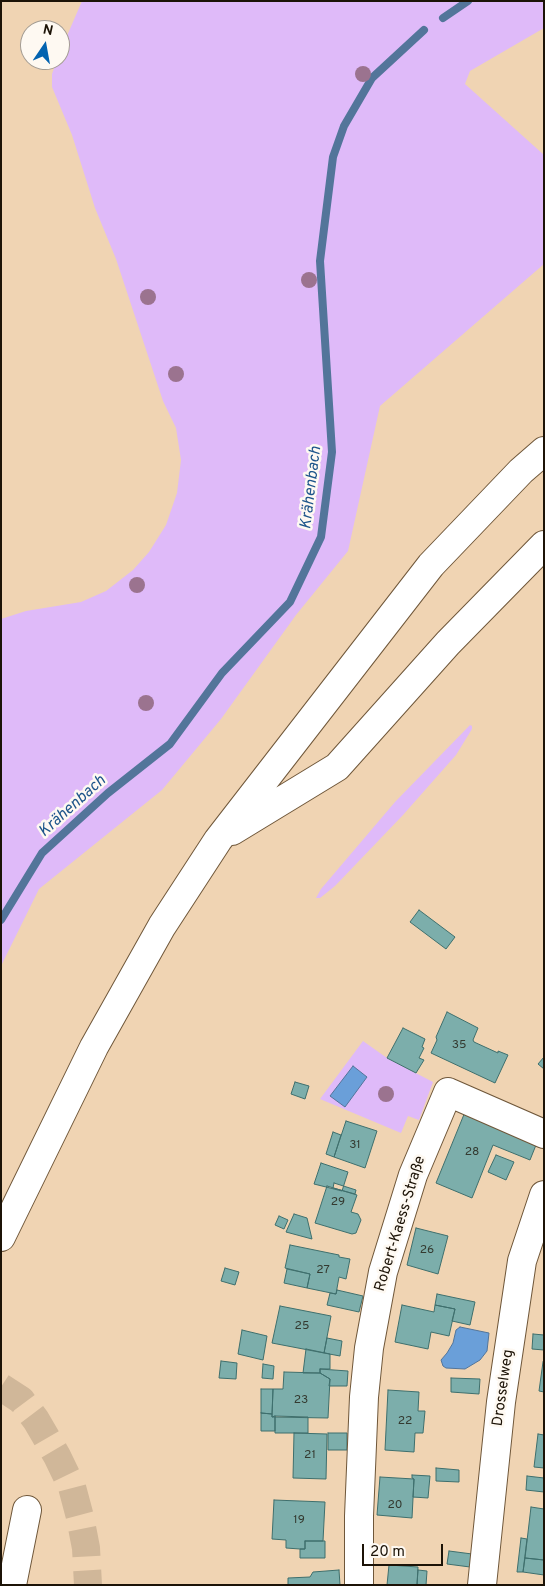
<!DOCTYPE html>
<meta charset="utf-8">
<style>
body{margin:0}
#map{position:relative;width:545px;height:1586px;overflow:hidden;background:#f0d4b3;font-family:Overpass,sans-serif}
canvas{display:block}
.frame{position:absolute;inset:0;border:2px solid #1c1307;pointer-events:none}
.north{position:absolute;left:20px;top:20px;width:50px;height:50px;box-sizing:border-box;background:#fef9f2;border:1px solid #a49d94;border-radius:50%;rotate:12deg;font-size:14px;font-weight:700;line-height:20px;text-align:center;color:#1c1307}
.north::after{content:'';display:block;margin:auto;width:18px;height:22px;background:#0363b0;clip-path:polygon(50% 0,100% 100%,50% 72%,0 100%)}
.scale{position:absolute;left:362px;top:1544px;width:81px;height:22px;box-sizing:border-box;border:2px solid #1c1307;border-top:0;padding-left:6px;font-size:15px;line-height:18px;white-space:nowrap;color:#1c1307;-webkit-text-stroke:4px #fef9f2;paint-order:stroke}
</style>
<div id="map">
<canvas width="545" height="1586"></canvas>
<div class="frame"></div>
<div class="north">N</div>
<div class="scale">20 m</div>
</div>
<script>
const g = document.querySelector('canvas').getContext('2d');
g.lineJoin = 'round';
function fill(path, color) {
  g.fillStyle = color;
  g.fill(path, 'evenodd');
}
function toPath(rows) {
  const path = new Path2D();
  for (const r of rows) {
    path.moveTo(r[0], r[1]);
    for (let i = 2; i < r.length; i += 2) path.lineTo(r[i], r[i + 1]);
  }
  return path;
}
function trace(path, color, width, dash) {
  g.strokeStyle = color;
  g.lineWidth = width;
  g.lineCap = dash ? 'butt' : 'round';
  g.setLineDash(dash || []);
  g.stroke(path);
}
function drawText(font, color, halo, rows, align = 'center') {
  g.font = font + ' Overpass,sans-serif';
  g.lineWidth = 5;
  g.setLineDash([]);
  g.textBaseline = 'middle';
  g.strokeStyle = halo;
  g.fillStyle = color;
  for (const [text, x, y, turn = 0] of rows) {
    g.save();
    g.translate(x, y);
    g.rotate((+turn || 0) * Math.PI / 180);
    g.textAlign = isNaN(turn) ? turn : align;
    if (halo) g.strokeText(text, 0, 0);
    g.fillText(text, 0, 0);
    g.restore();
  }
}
const green = toPath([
 [82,1,544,1,544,28,470,71,465,84,544,155,544,264,380,406,348,551,296,615,221,719,162,790,39,889,1,966,1,619,26,611,81,602,106,591,133,570,149,552,166,525,177,493,181,460,176,428,163,401,116,259,95,208,72,135,52,87,52,74,57,60,60,60,60,52],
 [470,725,472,726,472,729,456,755,403,815,335,886,320,898,316,898,321,889,395,802],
 [363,1041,387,1058,433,1082,419,1120,408,1116,401,1133,320,1099]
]);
const water = toPath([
 [353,1066,367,1077,345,1107,330,1096,353,1066],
 [460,1327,489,1333,487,1351,480,1360,465,1369,446,1368,443,1366,441,1360,447,1353,453,1343,456,1330,460,1327]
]);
const stream = toPath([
 [443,18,468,1],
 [1,920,42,853,108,793,170,744,222,673,290,602,321,537,332,452,320,261,333,157,344,126,372,78,424,30]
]);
const building = toPath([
 [419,910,455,937,446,949,410,922,419,910],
 [447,1012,478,1028,473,1040,474,1042,498,1053,498,1051,508,1055,495,1083,431,1053,437,1040,436,1037,447,1012],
 [403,1028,425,1039,422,1047,424,1048,419,1058,424,1060,416,1073,387,1058,403,1028],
 [544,1057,544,1069,538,1064,544,1057],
 [295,1082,309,1086,305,1099,291,1094,295,1082],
 [465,1112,501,1126,500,1130,536,1145,530,1160,493,1145,472,1198,436,1183,465,1112],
 [346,1121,377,1131,365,1168,334,1157,346,1121],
 [333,1132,341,1135,334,1157,326,1154,333,1132],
 [496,1155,514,1162,506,1180,488,1172,496,1155],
 [321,1163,348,1172,342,1191,314,1184,321,1163],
 [334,1183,356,1190,355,1194,333,1188,334,1183],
 [327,1186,357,1195,351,1212,358,1214,361,1220,356,1233,352,1234,315,1223,327,1186],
 [294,1214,307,1218,312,1239,286,1232,294,1214],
 [279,1216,288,1220,284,1229,275,1225,279,1216],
 [416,1228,448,1236,438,1274,407,1265,416,1228],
 [290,1245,339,1255,339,1257,350,1259,346,1279,339,1277,336,1294,307,1288,310,1274,285,1268,290,1245],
 [225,1268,239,1272,235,1285,221,1281,225,1268],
 [287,1269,310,1274,307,1288,284,1283,287,1269],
 [337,1290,363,1296,359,1312,327,1305,330,1293,336,1294,337,1290],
 [437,1294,475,1302,470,1325,452,1321,455,1309,435,1305,437,1294],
 [402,1305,434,1312,435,1305,455,1309,449,1336,431,1332,428,1349,395,1342,402,1305],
 [280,1306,331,1316,324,1353,272,1343,280,1306],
 [242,1330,267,1336,263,1360,238,1354,242,1330],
 [533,1334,544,1335,544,1350,532,1349,533,1334],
 [327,1338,342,1341,340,1356,324,1353,327,1338],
 [306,1349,330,1354,330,1369,320,1369,320,1373,303,1373,306,1349],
 [221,1361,237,1363,236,1379,219,1378,221,1361],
 [543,1362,544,1363,544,1392,539,1391,543,1362],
 [263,1364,274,1366,273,1379,262,1378,263,1364],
 [320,1369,348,1371,347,1386,329,1386,330,1379,320,1373,320,1369],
 [284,1372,320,1373,330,1379,328,1418,272,1417,273,1389,283,1389,284,1372],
 [451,1378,480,1379,479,1394,451,1392,451,1378],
 [261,1389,273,1389,272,1414,261,1413,261,1389],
 [388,1390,419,1392,418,1411,425,1411,423,1433,415,1433,414,1452,385,1450,388,1390],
 [261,1413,272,1414,272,1417,275,1416,275,1431,261,1431,261,1413],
 [275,1416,308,1417,308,1433,275,1433,275,1416],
 [294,1433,327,1434,326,1479,293,1478,294,1433],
 [328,1433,347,1433,347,1450,328,1450,328,1433],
 [538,1434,544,1435,544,1468,534,1467,538,1434],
 [436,1468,459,1470,459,1482,436,1481,436,1468],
 [412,1475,430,1476,428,1498,413,1497,414,1479,412,1478,412,1475],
 [527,1476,544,1478,544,1492,526,1490,527,1476],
 [380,1477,414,1479,412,1518,377,1515,380,1477],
 [274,1500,325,1502,323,1541,305,1541,305,1549,300,1549,286,1548,286,1540,272,1539,274,1500],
 [531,1507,544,1509,544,1560,525,1558,531,1507],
 [521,1538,527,1539,523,1572,517,1572,521,1538],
 [305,1541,325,1541,325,1558,300,1558,300,1549,305,1549,305,1541],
 [449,1551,472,1554,470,1567,447,1564,449,1551],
 [525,1558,544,1560,544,1575,523,1572,525,1558],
 [389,1565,418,1567,417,1585,387,1585,389,1565],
 [339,1570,340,1585,288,1585,288,1578,310,1577,313,1572,339,1570],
 [418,1570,427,1571,426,1585,417,1585,418,1570]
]);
const minorTunnel = toPath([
 [1,1387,21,1400,36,1420,57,1456,72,1487,80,1517,86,1548,88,1585]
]);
const minor = toPath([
 [12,1585,27,1510],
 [359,1585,359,1516,364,1397,369,1348,383,1272,413,1175,448,1092,544,1134],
 [482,1585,501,1402,522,1261,544,1195]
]);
const major = toPath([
 [232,831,337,767,448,643,544,545],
 [1,1237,94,1047,162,926,218,840,431,565,521,471,544,451]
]);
const trees = [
 [363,74],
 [309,280],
 [148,297],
 [176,374],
 [137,585],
 [146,703],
 [386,1094]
];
const numberNames = [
 ["35",459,1046],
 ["31",355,1146],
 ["28",472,1153],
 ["29",338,1203],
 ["26",427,1251],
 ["27",323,1271],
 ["25",302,1327],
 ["23",301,1401],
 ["22",405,1422],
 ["21",310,1456],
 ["20",395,1506],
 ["19",299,1521]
];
const streetNames = [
 ["Robert-Kaess-Straße",401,1224,-73],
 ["Drosselweg",504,1388,-82]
];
const waterNames = [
 ["Krähenbach",312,488,-83],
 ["Krähenbach",73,807,-42]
];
fill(green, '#dfbaf9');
fill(water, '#6a9fd9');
trace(water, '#53759a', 1);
trace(stream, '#53759a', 8);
fill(building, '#7caeab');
trace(building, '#3e6f6d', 1);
trace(minorTunnel, '#d0b799', 28, [28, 14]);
trace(minor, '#6f573a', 30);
trace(major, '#6f573a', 30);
trace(minor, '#fff', 28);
trace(major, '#fff', 28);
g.fillStyle = '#9b738f';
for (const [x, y] of trees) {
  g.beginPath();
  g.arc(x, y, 8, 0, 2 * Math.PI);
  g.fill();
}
drawText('12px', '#343a30', null, numberNames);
drawText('15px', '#1c1307', '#fef9f2', streetNames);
drawText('italic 16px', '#1e558b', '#fef9f2', waterNames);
</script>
